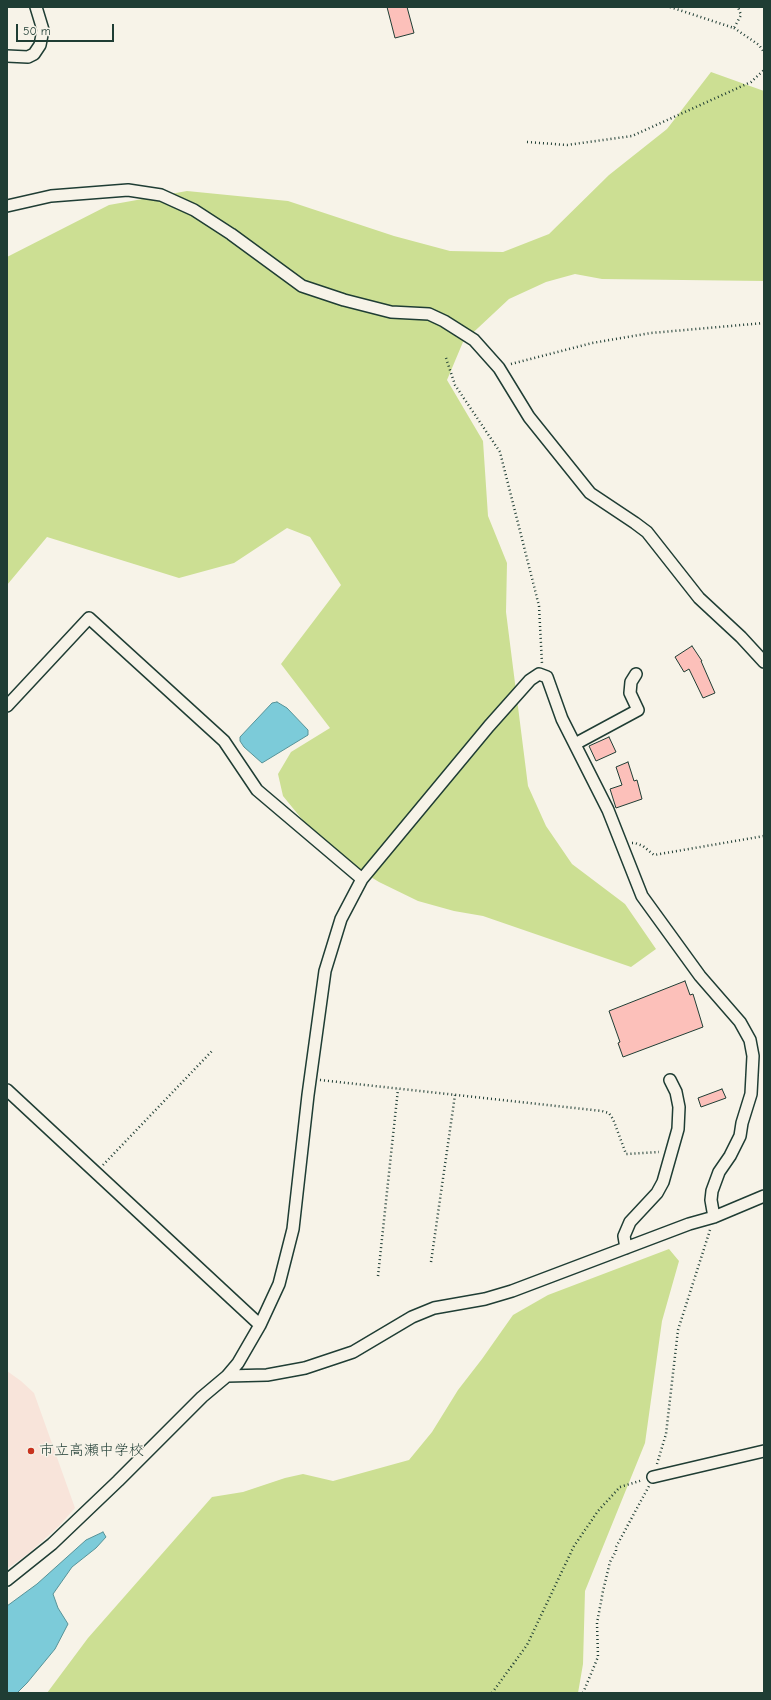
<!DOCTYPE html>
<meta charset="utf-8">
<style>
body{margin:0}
#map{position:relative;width:771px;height:1700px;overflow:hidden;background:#f7f3e8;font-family:"Comic Neue",sans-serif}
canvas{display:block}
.frame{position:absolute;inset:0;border:8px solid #1f3d34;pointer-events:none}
.scale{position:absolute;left:16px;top:24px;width:98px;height:18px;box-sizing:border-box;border:2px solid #1f3d34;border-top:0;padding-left:5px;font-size:12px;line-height:14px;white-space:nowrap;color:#1f3d34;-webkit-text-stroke:3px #f7f3e8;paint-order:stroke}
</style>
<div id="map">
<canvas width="771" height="1700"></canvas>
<div class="frame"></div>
<div class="scale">50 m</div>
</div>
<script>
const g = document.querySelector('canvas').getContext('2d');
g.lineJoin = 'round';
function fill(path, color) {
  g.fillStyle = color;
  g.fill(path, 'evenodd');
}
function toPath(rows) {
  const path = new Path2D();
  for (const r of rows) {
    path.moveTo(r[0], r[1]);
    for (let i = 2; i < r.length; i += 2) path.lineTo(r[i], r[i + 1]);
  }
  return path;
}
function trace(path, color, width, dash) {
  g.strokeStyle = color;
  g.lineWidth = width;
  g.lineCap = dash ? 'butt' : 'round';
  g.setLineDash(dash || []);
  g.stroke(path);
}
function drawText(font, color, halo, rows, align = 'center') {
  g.font = font + ' "Comic Neue","Klee One",sans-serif';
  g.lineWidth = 3;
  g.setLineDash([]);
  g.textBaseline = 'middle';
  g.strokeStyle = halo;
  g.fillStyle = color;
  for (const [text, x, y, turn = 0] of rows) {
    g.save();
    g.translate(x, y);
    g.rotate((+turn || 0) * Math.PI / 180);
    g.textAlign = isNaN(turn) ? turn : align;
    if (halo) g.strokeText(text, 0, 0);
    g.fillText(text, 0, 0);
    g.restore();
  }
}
const built = toPath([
 [7,1371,21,1381,34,1393,75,1508,59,1526,29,1553,7,1569]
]);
const green = toPath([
 [711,72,764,91,764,281,602,279,575,274,546,282,509,299,463,342,447,380,483,441,488,516,507,563,506,612,528,786,546,826,572,864,625,904,656,949,631,967,483,916,454,911,418,901,379,882,327,850,283,796,278,774,291,752,330,728,281,664,341,585,310,537,287,528,234,563,179,578,47,537,7,585,7,257,109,205,187,191,288,201,394,236,450,251,503,252,549,234,609,175,667,129],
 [669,1249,679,1261,662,1321,645,1443,585,1591,583,1664,578,1693,47,1693,88,1638,212,1497,243,1492,285,1478,303,1474,333,1481,409,1460,432,1432,458,1390,482,1359,513,1315,548,1295]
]);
const water = toPath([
 [277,702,287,708,308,730,308,735,262,763,244,747,240,741,240,737,272,703,277,702],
 [103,1532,106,1537,96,1548,72,1567,53,1594,58,1608,68,1624,55,1649,27,1683,17,1693,7,1693,7,1606,37,1584,86,1540,103,1532]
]);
const building = toPath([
 [387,7,407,7,414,33,395,38,387,7],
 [692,646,702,661,701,661,715,693,703,698,689,669,684,672,675,657,692,646],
 [609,737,616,752,596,761,589,746,609,737],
 [628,762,634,781,637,780,642,799,616,808,610,789,622,785,616,767,628,762],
 [685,981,690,995,693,994,703,1027,623,1057,618,1043,620,1042,609,1011,685,981],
 [722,1089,726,1098,701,1107,698,1098,722,1089]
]);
const path = toPath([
 [670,7,734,28,741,15,738,7],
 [734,28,759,45,764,52],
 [527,142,567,145,632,136,751,82,764,70],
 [446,358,455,385,500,452,539,606,542,664],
 [511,364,592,343,651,333,764,323],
 [632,843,635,843,643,846,654,855,764,836],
 [320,1080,602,1111,609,1113,613,1119,626,1154,659,1152],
 [103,1165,212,1051],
 [431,1262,455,1095],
 [378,1276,398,1089],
 [657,1464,666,1434,678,1330,710,1230],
 [492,1693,527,1645,574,1546,598,1511,620,1487,643,1480],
 [583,1693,598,1657,597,1623,603,1591,610,1562,616,1551,616,1547,649,1486]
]);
const street = toPath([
 [7,56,28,57,34,54,40,45,43,30,36,7],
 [7,206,51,196,128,190,161,195,194,210,231,234,302,286,344,300,391,312,429,314,444,321,474,340,499,368,529,417,590,493,635,523,647,532,699,598,741,637,764,662],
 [7,706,89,618,224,741,257,790,362,879],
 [575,744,638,710,630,693,631,682,636,674],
 [7,1090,260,1325],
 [626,1248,624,1236,630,1222,657,1193,663,1182,678,1129,679,1107,676,1092,670,1080],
 [227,1376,267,1375,305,1368,353,1352,412,1317,434,1308,485,1299,512,1291,689,1224,714,1217,764,1196],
 [653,1477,764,1451],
 [7,1580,52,1544,118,1481,202,1397,227,1376,238,1363,260,1325,279,1284,293,1229,308,1095,325,971,341,919,362,879,489,726,530,680,539,674,547,677,562,719,608,810,642,896,700,976,740,1022,750,1040,753,1056,751,1094,742,1123,740,1136,730,1156,719,1172,712,1191,711,1200,714,1217]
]);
const markers = [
 [31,1451,4,"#c8321e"]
];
const poiNames = [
 ["市立高瀬中学校",39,1451]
];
fill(built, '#f8e4da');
fill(green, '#ccdf93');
fill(water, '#7ccbd9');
trace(water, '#579297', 1);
fill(building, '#fcc0ba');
trace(building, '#1f3d34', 1);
trace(street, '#1f3d34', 14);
trace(path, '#1f3d34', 2.5, [1, 3]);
trace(street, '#f7f3e8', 11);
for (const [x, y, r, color] of markers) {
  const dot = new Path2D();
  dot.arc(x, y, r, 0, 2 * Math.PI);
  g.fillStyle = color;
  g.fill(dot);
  trace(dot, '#f7f3e8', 1.5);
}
drawText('15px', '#1f3d34', '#f7f3e8', poiNames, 'left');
</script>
